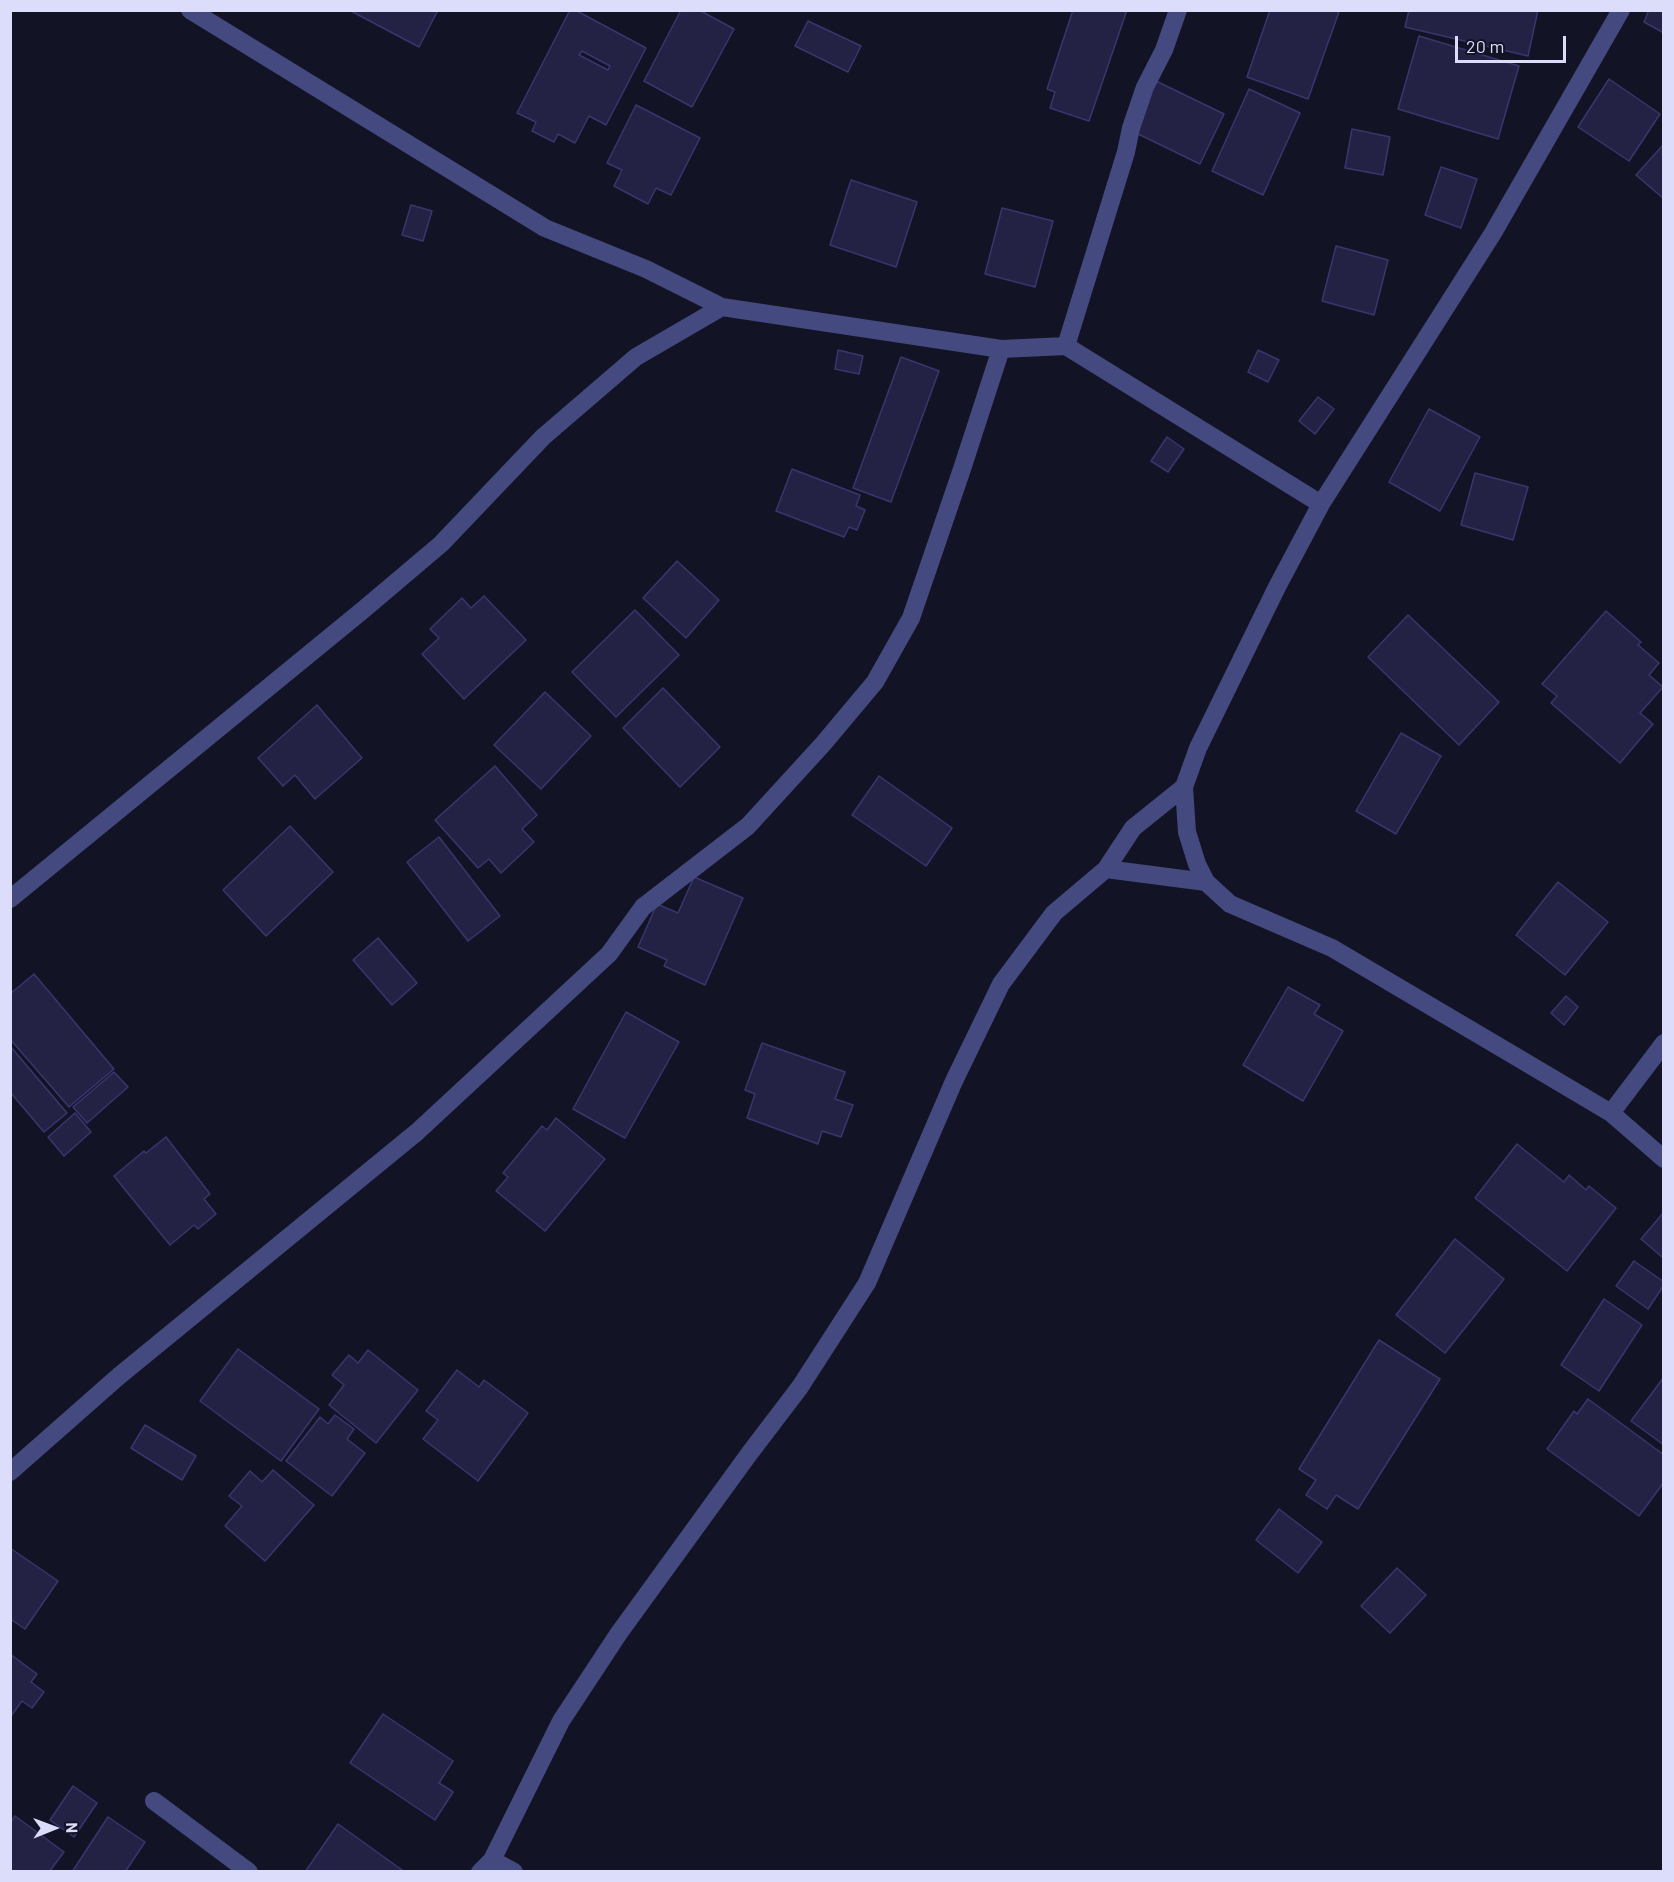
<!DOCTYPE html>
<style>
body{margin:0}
#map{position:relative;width:1674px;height:1882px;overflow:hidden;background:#131326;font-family:Barlow,sans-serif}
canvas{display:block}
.frame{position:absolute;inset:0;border:12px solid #dcddfb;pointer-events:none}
.north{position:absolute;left:24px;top:1798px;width:60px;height:60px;-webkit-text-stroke:4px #131326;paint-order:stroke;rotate:89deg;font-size:16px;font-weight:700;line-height:24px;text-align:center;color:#dcddfb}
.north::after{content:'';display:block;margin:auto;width:21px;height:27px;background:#dcddfb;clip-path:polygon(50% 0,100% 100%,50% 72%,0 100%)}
.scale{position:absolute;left:1455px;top:36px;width:111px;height:27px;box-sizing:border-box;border:3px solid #dcddfb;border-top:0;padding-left:8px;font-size:18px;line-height:21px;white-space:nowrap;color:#dcddfb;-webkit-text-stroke:4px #131326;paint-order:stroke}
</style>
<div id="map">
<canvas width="1674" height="1882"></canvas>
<div class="frame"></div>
<div class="north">N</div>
<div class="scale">20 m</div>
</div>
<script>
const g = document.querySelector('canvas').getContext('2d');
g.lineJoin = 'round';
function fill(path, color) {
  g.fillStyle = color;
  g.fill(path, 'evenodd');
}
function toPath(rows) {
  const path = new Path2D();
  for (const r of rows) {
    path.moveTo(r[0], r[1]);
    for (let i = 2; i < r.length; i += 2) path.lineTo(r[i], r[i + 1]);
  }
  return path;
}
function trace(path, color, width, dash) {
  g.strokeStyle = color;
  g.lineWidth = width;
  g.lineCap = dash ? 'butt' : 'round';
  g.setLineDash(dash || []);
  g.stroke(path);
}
const building = toPath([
 [349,10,438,10,419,47,349,10],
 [570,10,575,10,646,48,606,125,589,116,575,143,558,134,554,142,532,131,536,122,517,113,570,10],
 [582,51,610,66,608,70,579,55,582,51],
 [681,10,699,10,734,29,692,107,644,81,681,10],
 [1073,10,1127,10,1089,121,1050,108,1055,92,1047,89,1073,10],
 [1270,10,1335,10,1339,12,1308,99,1247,77,1270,10],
 [1409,10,1538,10,1528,56,1405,27,1409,10],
 [1649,10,1664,10,1664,33,1644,22,1649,10],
 [808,21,861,46,848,72,795,46,808,21],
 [1419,36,1519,66,1498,139,1398,109,1419,36],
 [1609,79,1660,114,1629,161,1578,127,1609,79],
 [1156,81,1224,114,1200,164,1132,131,1156,81],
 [1249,89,1300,113,1263,195,1212,171,1249,89],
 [636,105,700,138,671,195,656,188,648,204,614,186,622,170,607,163,636,105],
 [1352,129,1390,137,1383,175,1345,168,1352,129],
 [1664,144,1664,199,1636,175,1664,144],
 [1441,167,1477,179,1461,228,1425,215,1441,167],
 [851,180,917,202,896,267,830,245,851,180],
 [411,205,432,211,423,241,402,235,411,205],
 [1002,208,1053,221,1035,287,985,274,1002,208],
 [1336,246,1388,260,1374,315,1322,301,1336,246],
 [838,350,863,356,859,374,835,369,838,350],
 [1258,350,1279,360,1268,382,1248,372,1258,350],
 [901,357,939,371,891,502,853,488,901,357],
 [1318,397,1334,409,1315,434,1299,421,1318,397],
 [1429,409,1480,437,1440,511,1389,482,1429,409],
 [1167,437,1184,449,1168,472,1151,461,1167,437],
 [792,469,860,495,856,506,865,510,857,530,849,527,844,537,776,511,792,469],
 [1475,473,1528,487,1513,540,1461,525,1475,473],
 [677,561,719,600,686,638,643,598,677,561],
 [484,596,526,640,464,699,422,654,439,638,430,629,462,598,471,608,484,596],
 [635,610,679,655,616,717,572,672,635,610],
 [1606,611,1641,642,1638,645,1659,663,1649,675,1663,687,1640,713,1653,724,1620,763,1551,703,1557,696,1542,684,1606,611],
 [1408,615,1499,702,1459,745,1368,657,1408,615],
 [663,688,720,747,680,787,623,728,663,688],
 [545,692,591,736,541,789,494,745,545,692],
 [317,705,362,758,315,799,295,775,283,786,258,758,317,705],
 [1401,733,1441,756,1396,834,1356,811,1401,733],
 [495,766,537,815,522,829,534,842,501,873,489,859,478,868,435,820,495,766],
 [879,776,952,828,926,866,852,815,879,776],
 [290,826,333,872,266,936,223,890,290,826],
 [439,837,500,916,468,941,407,862,439,837],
 [694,877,743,898,705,985,664,966,667,960,638,947,657,904,678,913,694,877],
 [1558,882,1608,922,1565,975,1516,935,1558,882],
 [378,938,417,983,392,1005,353,960,378,938],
 [34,974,114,1069,69,1107,10,1039,10,994,34,974],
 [1288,987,1320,1005,1314,1014,1343,1031,1303,1101,1243,1065,1288,987],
 [1566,996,1578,1007,1564,1025,1551,1013,1566,996],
 [626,1012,679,1042,625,1138,573,1109,626,1012],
 [762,1043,845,1072,835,1099,853,1105,841,1137,822,1131,818,1144,747,1118,755,1094,745,1090,762,1043],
 [10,1046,67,1113,44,1132,10,1092,10,1046],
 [114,1072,128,1087,87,1123,73,1107,114,1072],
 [75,1113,91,1132,64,1156,48,1137,75,1113],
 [556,1118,605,1159,545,1231,496,1191,508,1177,503,1173,542,1126,547,1130,556,1118],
 [166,1137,210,1194,204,1199,216,1214,198,1229,194,1225,170,1245,114,1176,144,1151,146,1153,166,1137],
 [1517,1144,1564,1182,1569,1175,1586,1190,1589,1186,1616,1208,1567,1271,1475,1198,1517,1144],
 [1664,1212,1664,1255,1662,1257,1641,1239,1664,1212],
 [1455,1239,1504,1279,1445,1353,1396,1315,1455,1239],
 [1634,1261,1664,1282,1664,1285,1648,1309,1616,1286,1634,1261],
 [1604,1299,1642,1325,1599,1391,1561,1365,1604,1299],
 [1379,1340,1440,1379,1358,1509,1336,1495,1327,1509,1306,1495,1316,1480,1299,1469,1379,1340],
 [238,1349,319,1409,281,1461,200,1401,238,1349],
 [368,1350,418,1390,376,1443,329,1405,344,1385,332,1375,349,1355,358,1363,368,1350],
 [457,1370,479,1387,484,1380,528,1413,478,1481,423,1439,438,1420,426,1411,457,1370],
 [1664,1377,1664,1445,1631,1421,1664,1377],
 [1588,1399,1664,1455,1664,1482,1639,1516,1547,1449,1574,1411,1577,1414,1588,1399],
 [335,1415,354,1429,347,1439,365,1453,332,1496,286,1461,320,1417,328,1424,335,1415],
 [145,1425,196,1456,182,1480,131,1448,145,1425],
 [273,1470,314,1505,265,1561,225,1526,242,1506,229,1496,250,1471,262,1482,273,1470],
 [1279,1509,1322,1542,1298,1573,1256,1540,1279,1509],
 [10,1548,58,1581,25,1629,10,1619,10,1548],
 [1397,1568,1426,1595,1390,1633,1361,1606,1397,1568],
 [10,1654,37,1674,31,1682,44,1692,32,1708,22,1701,11,1716,10,1654],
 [383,1714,453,1761,439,1783,453,1792,435,1820,350,1763,383,1714],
 [73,1786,97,1803,74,1837,50,1820,73,1786],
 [15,1816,64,1852,49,1872,10,1872,10,1823,15,1816],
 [108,1817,145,1842,125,1872,72,1872,108,1817],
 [338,1824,402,1870,401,1872,305,1872,338,1824]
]);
const minor = toPath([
 [190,10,545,228,646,269,722,307,1001,349,1066,346,1321,504,1277,587,1198,748,1184,787,1187,832,1197,864,1206,882,1230,904,1332,948,1520,1059,1611,1113,1664,1159],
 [1066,346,1126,152,1131,128,1145,87,1164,50,1178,10],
 [1321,504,1493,233,1621,10],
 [1106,869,1133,828,1184,787],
 [10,899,363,610,441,544,543,437,636,357,722,307],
 [1611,1113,1664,1043],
 [10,1472,119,1376,417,1132,609,954,643,907,748,826,823,744,875,682,911,618,962,469,1001,349],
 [154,1801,249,1872],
 [492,1860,514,1872],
 [480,1872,492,1860,561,1721,619,1633,749,1454,800,1387,867,1283,954,1081,1001,984,1054,913,1106,869,1206,882]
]);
fill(building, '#232144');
trace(building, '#39366e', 1.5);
trace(minor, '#444a7f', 18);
</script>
